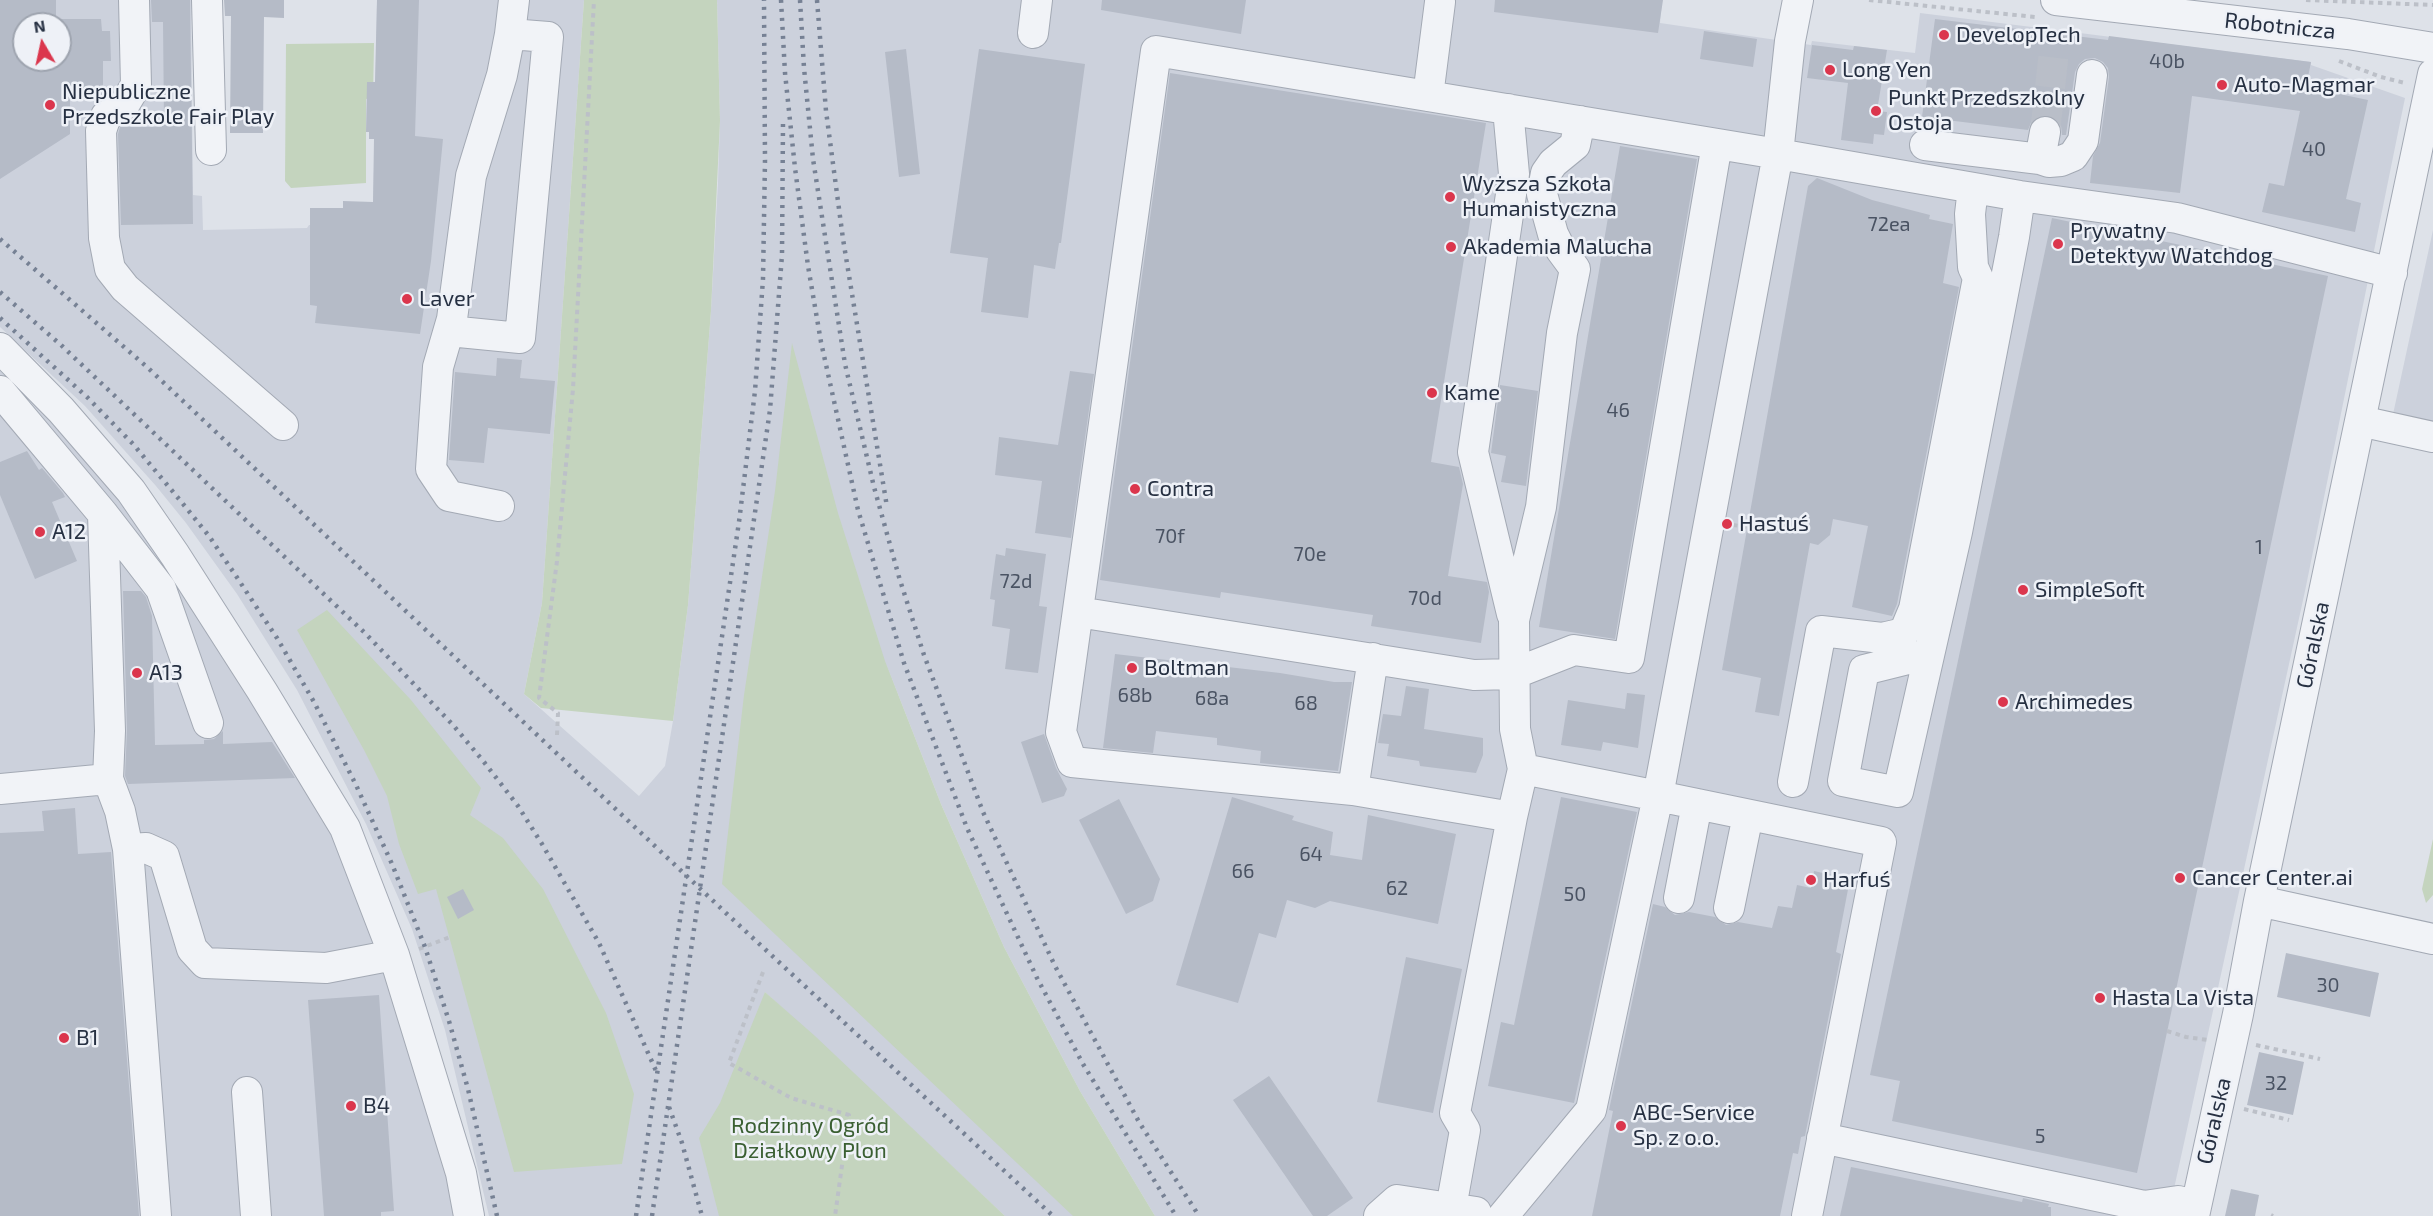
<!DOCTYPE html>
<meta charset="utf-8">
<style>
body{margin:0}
#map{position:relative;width:2433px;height:1216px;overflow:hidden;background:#dee2e9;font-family:"Exo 2",sans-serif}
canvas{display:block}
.north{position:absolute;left:12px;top:12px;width:60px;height:60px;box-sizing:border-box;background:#eef1f7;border:2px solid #9ea4af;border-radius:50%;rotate:351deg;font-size:16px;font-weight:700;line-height:24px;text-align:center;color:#263042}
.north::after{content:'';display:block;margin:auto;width:21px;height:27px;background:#db364d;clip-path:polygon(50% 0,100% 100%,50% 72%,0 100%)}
</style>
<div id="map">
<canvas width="2433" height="1216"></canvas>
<div class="north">N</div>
</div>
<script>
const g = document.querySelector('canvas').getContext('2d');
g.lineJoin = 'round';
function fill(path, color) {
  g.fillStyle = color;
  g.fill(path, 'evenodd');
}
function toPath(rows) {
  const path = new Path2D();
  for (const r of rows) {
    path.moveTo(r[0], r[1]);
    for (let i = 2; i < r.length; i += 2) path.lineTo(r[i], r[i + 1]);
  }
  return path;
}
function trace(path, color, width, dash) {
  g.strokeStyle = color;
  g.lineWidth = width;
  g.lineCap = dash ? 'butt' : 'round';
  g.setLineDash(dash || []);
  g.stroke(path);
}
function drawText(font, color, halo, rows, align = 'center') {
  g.font = font + ' "Exo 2",sans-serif';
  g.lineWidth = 5;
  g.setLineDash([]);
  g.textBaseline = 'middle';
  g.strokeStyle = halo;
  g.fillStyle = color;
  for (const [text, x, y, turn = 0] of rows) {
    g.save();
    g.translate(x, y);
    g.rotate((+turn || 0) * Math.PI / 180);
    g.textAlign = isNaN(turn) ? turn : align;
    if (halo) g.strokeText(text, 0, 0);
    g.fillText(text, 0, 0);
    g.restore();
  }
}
const built = toPath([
 [0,0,191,0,193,195,202,196,203,230,307,228,309,225,373,225,377,0,584,0,542,603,524,694,639,796,665,766,673,721,688,605,711,311,718,182,720,121,717,0,1662,0,1660,23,1811,45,1812,41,1915,53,1920,13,2311,62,2311,65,2405,98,2305,591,2168,1216,1155,1216,1080,1091,1004,947,941,804,885,661,1095,1216,1005,1216,765,992,749,1216,489,1216,445,1030,412,929,366,824,297,690,237,594,186,523,156,486,85,406,0,327],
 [24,24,60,24,60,60,24,60],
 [2433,230,2433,444,2390,428],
 [0,362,125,505,168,566,338,839,366,913,379,959,435,1124,455,1216,0,1216]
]);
const green = toPath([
 [584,0,717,0,720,121,711,311,688,605,673,721,541,708,524,694,542,603],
 [374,43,373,98,366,99,366,183,291,188,285,181,286,44],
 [792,343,838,513,885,661,941,804,1004,947,1080,1091,1155,1216,1073,1216,722,884,744,695,775,491],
 [327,610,411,700,481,788,470,815,503,838,543,889,606,1013,634,1094,622,1164,514,1172,436,889,418,894,399,844,387,796,364,750,297,630],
 [2433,839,2433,895,2426,903,2422,889],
 [765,992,815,1036,1005,1216,719,1216,699,1138,720,1103]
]);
const building = toPath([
 [0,0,56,0,56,24,24,24,24,60,60,60,60,19,101,19,102,31,110,31,111,61,103,61,103,97,70,98,70,134,0,179],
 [151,0,190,0,193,224,121,225,118,134,120,127,162,127,162,120,164,121,163,22,152,22],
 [224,0,284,0,284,18,264,17,263,133,230,133,231,16,225,16],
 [377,0,419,0,415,136,443,139,431,261,420,334,315,323,317,306,310,305,310,208,343,208,343,201,373,202,374,139,369,139,369,132,366,132,367,82,375,82],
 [1102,0,1246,0,1241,34,1101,10],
 [1495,0,1663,0,1658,33,1494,12],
 [1935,19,2108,40,2109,36,2311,62,2306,87,2368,100,2346,199,2361,203,2355,232,2262,212,2269,183,2284,186,2300,111,2192,96,2180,193,2090,183,2093,156,2100,143,2109,77,2108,68,2103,62,2095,58,2085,59,2079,64,2075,72,2066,135,2062,135,2061,126,2057,119,2048,115,2039,116,2032,120,2028,130,1922,117],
 [1704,31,1757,39,1753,67,1700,59],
 [1812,45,1853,50,1854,46,1887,50,1877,111,1887,112,1884,135,1874,134,1873,144,1841,140,1848,83,1807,78],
 [906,49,920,174,899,177,885,52],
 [979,49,1085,64,1061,243,1059,243,1055,269,1034,265,1028,318,981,312,988,258,950,253],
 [1170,73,1486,123,1431,462,1459,467,1463,484,1448,576,1487,582,1489,592,1481,643,1371,626,1373,615,1221,592,1220,598,1100,580],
 [1620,146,1697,159,1615,639,1539,627],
 [1817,178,1872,200,1930,215,1929,219,1953,224,1943,283,1959,287,1897,604,1892,616,1852,607,1868,526,1833,519,1830,535,1818,545,1810,543,1779,716,1755,712,1761,678,1722,670,1808,186],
 [2052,218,2328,276,2137,1173,1892,1121,1900,1081,1870,1075],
 [497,358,522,360,520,378,555,381,550,434,488,428,484,463,449,460,455,372,496,376],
 [1070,371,1094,374,1071,538,1035,533,1042,481,995,475,999,437,1058,445],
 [1500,385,1538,391,1526,486,1501,482,1506,456,1491,453],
 [27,451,39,470,42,468,63,493,65,497,52,502,77,561,35,579,0,495,0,462],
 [1006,548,1046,554,1039,606,1047,607,1038,673,1005,669,1010,629,992,626,995,600,990,599,996,554,1005,556],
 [123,591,141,591,146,597,152,616,155,745,204,744,204,740,214,739,223,731,223,744,272,742,295,778,128,784,125,776,127,730],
 [1115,654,1280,673,1334,682,1352,682,1338,771,1260,763,1261,751,1217,745,1217,738,1156,731,1153,753,1103,748],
 [1406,686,1429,689,1424,729,1483,738,1483,755,1476,773,1420,766,1419,761,1387,756,1389,744,1378,743,1383,714,1401,716],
 [1627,693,1645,695,1638,748,1603,742,1601,751,1561,745,1568,700,1625,709],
 [1044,734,1056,768,1067,789,1064,796,1042,803,1021,742],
 [1232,797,1294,816,1292,820,1333,832,1330,855,1362,860,1368,815,1456,834,1438,924,1330,901,1315,908,1287,900,1276,938,1259,933,1238,1003,1176,985],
 [1561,797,1637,812,1574,1103,1488,1086,1501,1022,1514,1025],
 [1119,799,1160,879,1153,901,1126,914,1079,820],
 [75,808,78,854,111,852,139,1216,0,1216,0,833,44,831,42,811],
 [1814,871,1850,879,1836,952,1841,954,1805,1136,1801,1137,1798,1154,1793,1153,1780,1216,1592,1216,1613,1111,1609,1110,1653,904,1665,907,1675,915,1689,912,1715,917,1726,925,1738,922,1772,928,1778,906,1792,908,1797,885,1811,888],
 [463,889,474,910,458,919,447,897],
 [2286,953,2379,973,2370,1017,2277,997],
 [1406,957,1462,969,1433,1113,1377,1102],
 [379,995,394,1211,381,1212,381,1216,324,1216,308,1000],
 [2259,1052,2304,1062,2293,1115,2247,1105],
 [1269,1076,1353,1198,1327,1216,1313,1216,1233,1100],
 [1851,1167,2022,1202,2023,1198,2049,1204,2048,1207,2051,1207,2051,1216,1840,1216],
 [2231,1189,2259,1195,2255,1216,2225,1216]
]);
const minorTunnel = toPath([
 [2045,132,2056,34]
]);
const path = toPath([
 [1869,0,2035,17],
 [2306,0,2433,5],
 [2339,61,2381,77,2405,83],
 [1733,525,1747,527],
 [557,735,558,713,539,698,557,561,573,389,594,0],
 [419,949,450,937],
 [763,972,729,1063,791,1098,849,1115,835,1216],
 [2167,1031,2186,1037,2208,1040],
 [2256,1045,2320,1059],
 [2244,1109,2289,1120],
 [2271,1215,2273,1216]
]);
const minor = toPath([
 [134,0,136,85,124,105,106,116,101,131,104,238,110,269,125,288,283,425],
 [207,0,211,150],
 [1798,0,1790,41,1778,154,2020,196,2177,218,2392,273],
 [2056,0,2348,34,2433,48],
 [1033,33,1037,0],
 [1428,96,1440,2],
 [1508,109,1514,174,1473,452,1512,614],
 [2045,132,2040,159,2049,162,2061,161,2073,156,2083,141,2092,75],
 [1925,145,2040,159],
 [449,331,520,338,548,37,510,34],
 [0,348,61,410,131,491,175,555,262,691,345,828,394,955,461,1173,469,1216],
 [0,391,103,514,161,589,208,723],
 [2360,421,2433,437],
 [499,506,449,496,431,469,438,367,452,319,471,176,502,75,510,34,514,0],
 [103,514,110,731,108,779,120,811,128,849,156,1216],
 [1078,612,1474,675,1513,674,1574,650,1629,658,1717,144],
 [1928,654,1864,670,1843,781,1898,792,1957,532,2014,237,2020,196],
 [1793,782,1821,631,1882,638,1904,633,1914,609,1978,278,1973,267,1970,214,1973,188],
 [0,789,108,779],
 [1353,790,1373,658],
 [1512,817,1353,790,1072,762,1061,732,1156,51,1778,154,1658,796,1523,769],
 [128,849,146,848,164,856,192,949,205,963,326,968,394,955],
 [1679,898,1697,804],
 [2259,901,2433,939],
 [1729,908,1748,815],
 [247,1092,256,1216],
 [1822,1138,2144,1206,2178,1201,2196,1205],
 [1451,1208,1465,1130,1455,1113,1512,817,1523,769,1515,729,1514,620,1541,507,1562,333,1575,269,1561,250,1553,234,1542,194,1546,173,1553,163,1575,145,1580,121],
 [1379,1216,1397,1200,1476,1212,1475,1216],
 [1503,1216,1591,1110,1658,796,1881,842,1807,1216],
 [2194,1216,2238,1014,2259,901,2433,74]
]);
const rail = toPath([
 [781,0,785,73,795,168,808,266,821,342,858,510,904,663,967,828,1037,978,1083,1064,1176,1216],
 [800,0,804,68,813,159,845,364,874,487,899,577,924,655,983,812,1055,966,1139,1122,1199,1216],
 [817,0,826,111,843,239,887,507],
 [0,239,147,367,727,914,1053,1216],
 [0,292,61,345,366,634,453,725,484,762,518,806,542,844,599,943,657,1073],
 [0,318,87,397,133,444,179,499,209,536,234,573,277,638,314,702,356,785,392,864,425,947,449,1021,468,1089,497,1216],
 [669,1107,682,1143,702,1216],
 [636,1216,739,522,755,391,763,279,765,160,764,0],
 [652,1216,770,410,782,255,783,123]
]);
const markers = [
 [1944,35,6,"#db364d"],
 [1830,70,6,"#db364d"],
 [2222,85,6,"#db364d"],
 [50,105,6,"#db364d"],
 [1876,111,6,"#db364d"],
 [1450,197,6,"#db364d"],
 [2058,244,6,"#db364d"],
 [1451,247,6,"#db364d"],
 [407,299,6,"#db364d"],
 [1432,393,6,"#db364d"],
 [1135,489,6,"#db364d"],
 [1727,524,6,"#db364d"],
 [40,532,6,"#db364d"],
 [2023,590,6,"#db364d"],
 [1132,668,6,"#db364d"],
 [137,673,6,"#db364d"],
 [2003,702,6,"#db364d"],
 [2180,878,6,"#db364d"],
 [1811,880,6,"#db364d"],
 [2100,998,6,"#db364d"],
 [64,1038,6,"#db364d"],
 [351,1106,6,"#db364d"],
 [1621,1126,6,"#db364d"]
];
const numberNames = [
 ["40b",2167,61],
 ["40",2314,149],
 ["72ea",1889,224],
 ["46",1618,410],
 ["70f",1170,536],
 ["1",2259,547],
 ["70e",1310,554],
 ["72d",1016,581],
 ["70d",1425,598],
 ["68b",1135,695],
 ["68a",1212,698],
 ["68",1306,703],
 ["64",1311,854],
 ["66",1243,871],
 ["62",1397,888],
 ["50",1575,894],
 ["30",2328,985],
 ["32",2276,1083],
 ["5",2040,1136]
];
const streetNames = [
 ["Robotnicza",2280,26,6],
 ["Góralska",2313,645,-78],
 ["Góralska",2214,1121,-77]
];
const poiNames = [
 ["DevelopTech",1956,35],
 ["Long Yen",1842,70],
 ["Auto-Magmar",2234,85],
 ["Niepubliczne",62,92],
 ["Przedszkole Fair Play",62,117],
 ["Punkt Przedszkolny",1888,98],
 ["Ostoja",1888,123],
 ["Wyższa Szkoła",1462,184],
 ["Humanistyczna",1462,209],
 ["Prywatny",2070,231],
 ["Detektyw Watchdog",2070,256],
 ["Akademia Malucha",1463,247],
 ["Laver",419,299],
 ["Kame",1444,393],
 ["Contra",1147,489],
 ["Hastuś",1739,524],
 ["A12",52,532],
 ["SimpleSoft",2035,590],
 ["Boltman",1144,668],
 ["A13",149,673],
 ["Archimedes",2015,702],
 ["Cancer Center.ai",2192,878],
 ["Harfuś",1823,880],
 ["Hasta La Vista",2112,998],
 ["B1",76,1038],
 ["B4",363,1106],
 ["ABC-Service",1633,1113],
 ["Sp. z o.o.",1633,1138]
];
const parkNames = [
 ["Rodzinny Ogród",810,1126],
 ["Działkowy Plon",810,1151]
];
fill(built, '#ccd1dc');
fill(green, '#c4d4be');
fill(building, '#b5bbc7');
trace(minorTunnel, '#b9bec8', 30, [30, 15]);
trace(minor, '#a3a9b4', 32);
trace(path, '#bcc0c8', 4, [4.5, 4.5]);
trace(minor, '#f1f3f7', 30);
trace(rail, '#768194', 4.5, [3, 6]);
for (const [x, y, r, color] of markers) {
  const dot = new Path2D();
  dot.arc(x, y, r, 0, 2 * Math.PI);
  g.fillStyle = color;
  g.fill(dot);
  trace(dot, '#eef1f7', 2);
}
drawText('20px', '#4a5363', null, numberNames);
drawText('22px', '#263042', '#eef1f7', streetNames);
drawText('22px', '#263042', '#eef1f7', poiNames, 'left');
drawText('22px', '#3a5f32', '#eef1f7', parkNames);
</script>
